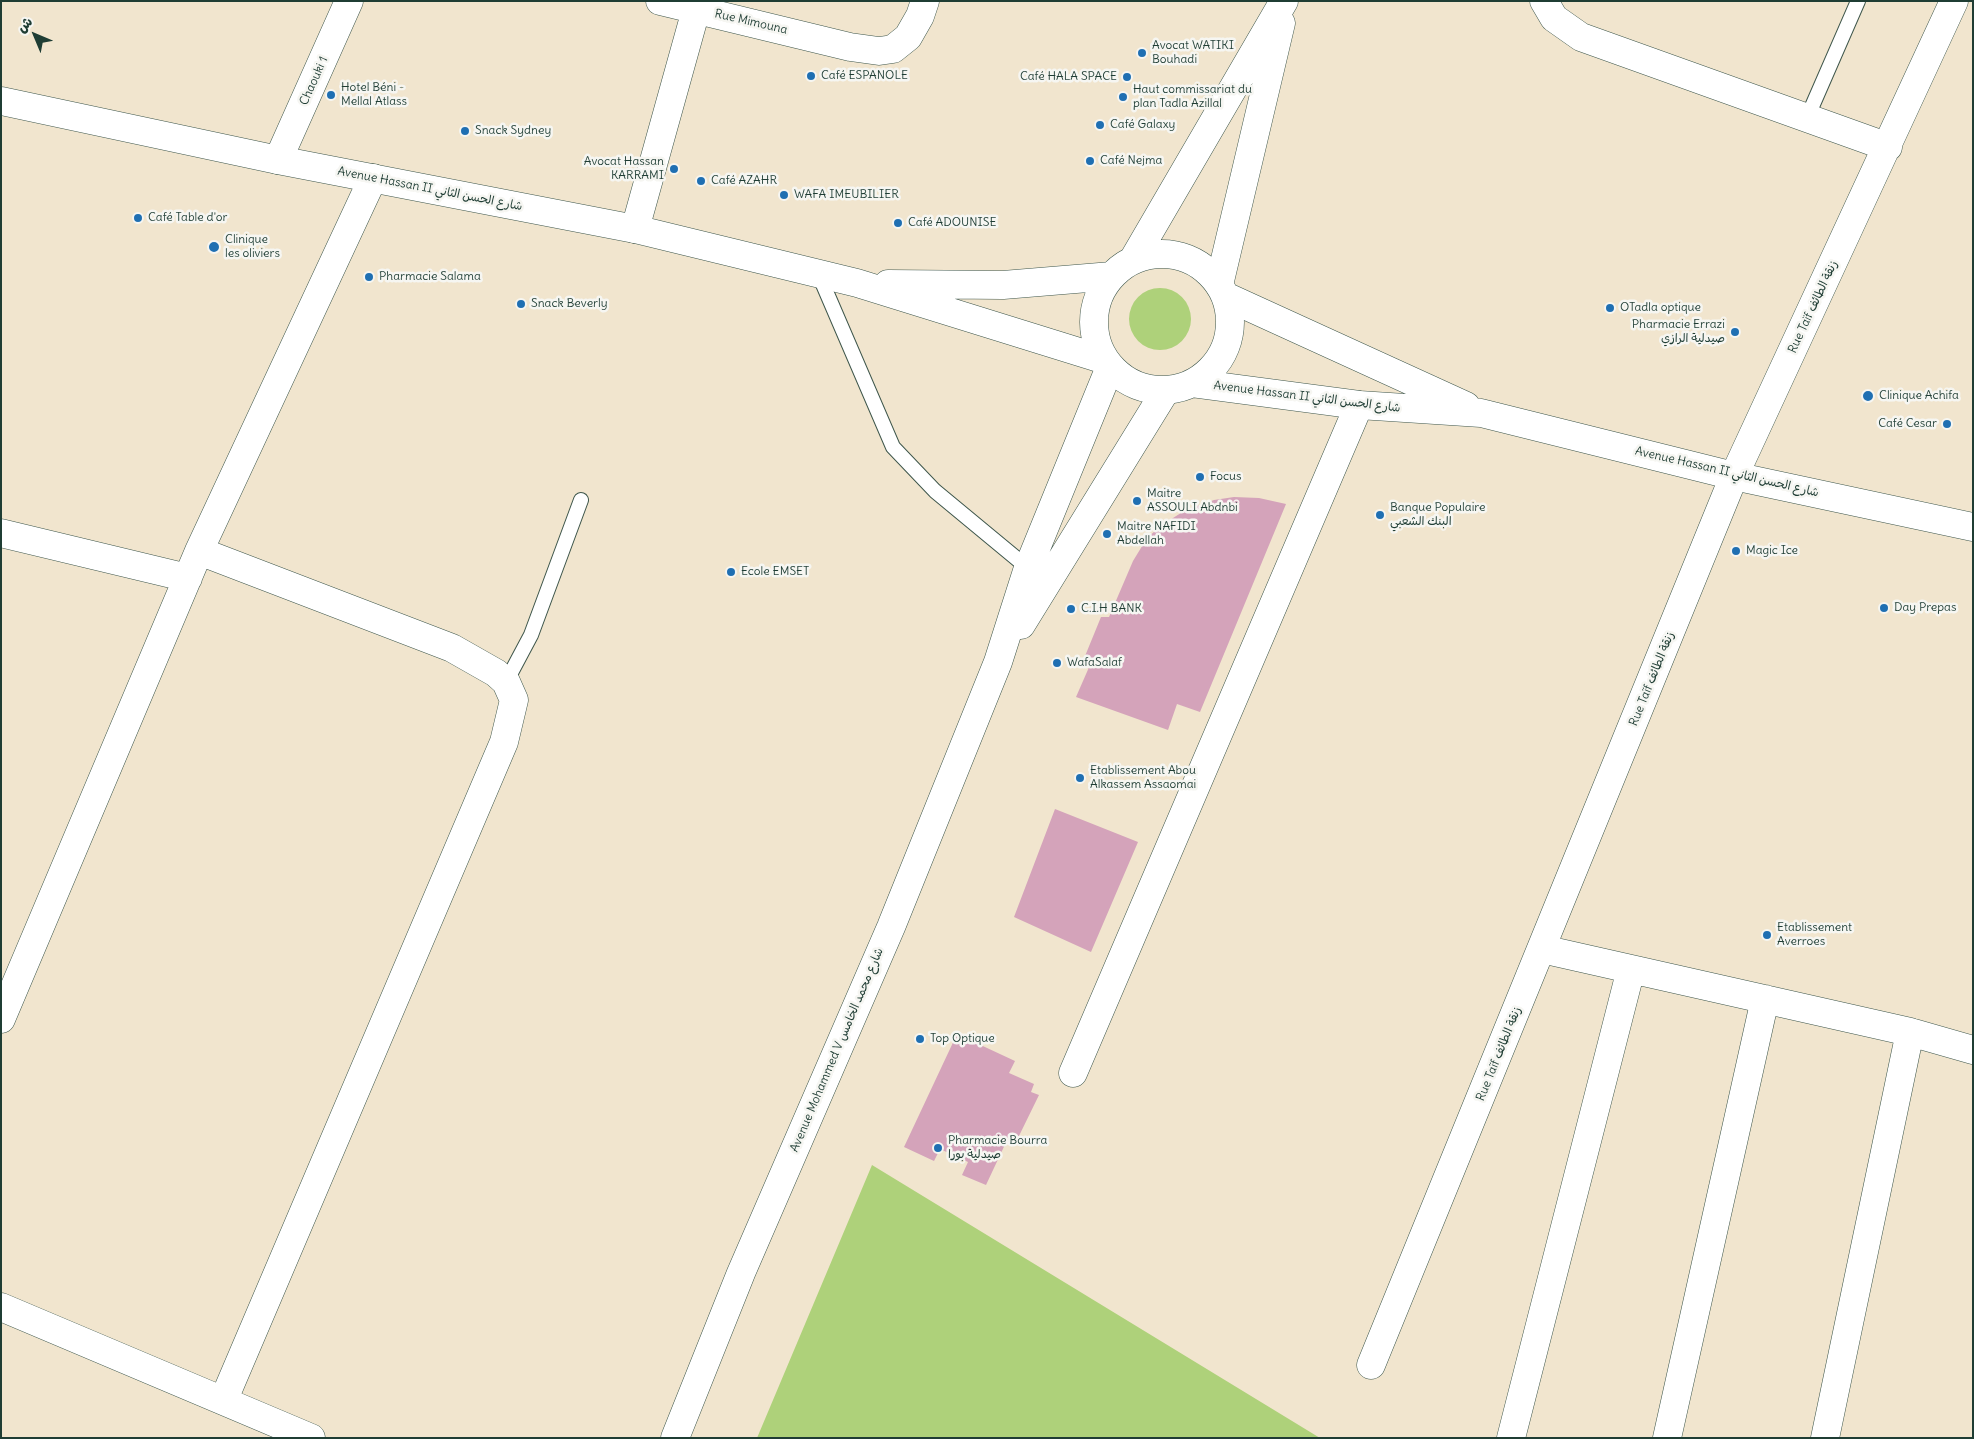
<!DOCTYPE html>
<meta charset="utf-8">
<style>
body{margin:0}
#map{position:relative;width:1974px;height:1439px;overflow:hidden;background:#f1e5ce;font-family:Delius,"Playpen Sans Arabic",sans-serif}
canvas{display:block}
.frame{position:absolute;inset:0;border:2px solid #1f3d34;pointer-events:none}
.north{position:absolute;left:10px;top:10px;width:50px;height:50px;-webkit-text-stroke:4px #f6f6f2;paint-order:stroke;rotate:315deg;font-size:14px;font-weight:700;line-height:20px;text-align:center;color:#1f3d34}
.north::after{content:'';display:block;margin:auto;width:18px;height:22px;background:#1f3d34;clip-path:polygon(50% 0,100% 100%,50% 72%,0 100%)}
</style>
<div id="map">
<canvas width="1974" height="1439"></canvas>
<div class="frame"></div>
<div class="north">ش</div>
</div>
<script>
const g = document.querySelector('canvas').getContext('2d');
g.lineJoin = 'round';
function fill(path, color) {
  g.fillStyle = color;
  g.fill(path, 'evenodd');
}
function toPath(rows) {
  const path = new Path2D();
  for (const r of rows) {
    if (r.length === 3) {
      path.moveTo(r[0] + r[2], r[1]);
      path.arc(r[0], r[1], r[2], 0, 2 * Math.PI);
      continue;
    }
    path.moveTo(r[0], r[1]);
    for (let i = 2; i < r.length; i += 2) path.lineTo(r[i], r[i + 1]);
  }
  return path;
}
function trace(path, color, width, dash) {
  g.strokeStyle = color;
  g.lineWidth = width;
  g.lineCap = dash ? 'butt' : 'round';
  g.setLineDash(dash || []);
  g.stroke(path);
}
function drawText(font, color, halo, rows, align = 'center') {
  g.font = font + ' Delius,"Playpen Sans Arabic",sans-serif';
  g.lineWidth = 5;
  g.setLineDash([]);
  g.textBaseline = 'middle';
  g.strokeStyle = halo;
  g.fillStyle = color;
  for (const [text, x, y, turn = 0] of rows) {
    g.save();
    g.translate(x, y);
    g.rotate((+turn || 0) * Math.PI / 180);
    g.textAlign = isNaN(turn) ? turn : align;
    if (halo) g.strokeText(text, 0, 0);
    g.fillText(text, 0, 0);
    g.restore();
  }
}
const green = toPath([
 [1160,319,31],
 [872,1165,1320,1438,757,1438]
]);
const building = toPath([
 [1234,497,1259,498,1286,504,1200,712,1177,704,1168,730,1076,697,1090,665,1083,661,1101,617,1109,617,1133,561,1147,538,1162,525,1184,511,1214,500],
 [1055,809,1138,842,1091,952,1014,917],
 [957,1034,1015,1061,1009,1073,1034,1084,1031,1092,1039,1095,1017,1140,1009,1136,986,1185,962,1175,968,1162,940,1149,934,1161,904,1147]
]);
const lane = toPath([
 [1807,118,1858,1],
 [819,275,893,447,935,491,1028,568],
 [506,682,531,635,581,500]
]);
const street = toPath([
 [660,1,850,47,879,51,893,49,908,37,920,16,925,1],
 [1544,1,1554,18,1581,37,1888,147],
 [278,160,349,1],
 [635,229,696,10],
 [1,533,188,578],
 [199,551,452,648,496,673,506,682,514,700,504,742,224,1399],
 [1542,949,1910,1032,1973,1050],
 [1,1019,199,551,373,178],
 [1073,1073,1359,405],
 [1,1307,311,1438],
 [1371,1365,1734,476,1954,1],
 [1511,1438,1631,969],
 [1667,1438,1765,999],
 [1825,1438,1910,1032]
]);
const secondary = toPath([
 [1,101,278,160,635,229,857,283,1105,360],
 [1162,322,68],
 [1133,260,1284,1],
 [888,284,1003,285,1112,276],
 [1219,285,1281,23],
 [1225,296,1466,406],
 [1192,383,1359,405,1481,413,1734,476,1973,527],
 [1021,625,1166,390],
 [675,1438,741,1273,891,927,998,662,1028,568,1110,367]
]);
const markers = [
 [1142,53,5,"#1f6fb2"],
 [811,76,5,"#1f6fb2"],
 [1127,77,5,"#1f6fb2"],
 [331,95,5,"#1f6fb2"],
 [1123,97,5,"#1f6fb2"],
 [1100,125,5,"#1f6fb2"],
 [465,131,5,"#1f6fb2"],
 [1090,161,5,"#1f6fb2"],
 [674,169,5,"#1f6fb2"],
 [701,181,5,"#1f6fb2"],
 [784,195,5,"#1f6fb2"],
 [138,218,5,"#1f6fb2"],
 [898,223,5,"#1f6fb2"],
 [214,247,6,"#1f6fb2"],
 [369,277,5,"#1f6fb2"],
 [521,304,5,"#1f6fb2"],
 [1610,308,5,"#1f6fb2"],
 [1735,332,5,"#1f6fb2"],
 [1868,396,6,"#1f6fb2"],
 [1947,424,5,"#1f6fb2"],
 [1200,477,5,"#1f6fb2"],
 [1137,501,5,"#1f6fb2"],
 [1380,515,5,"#1f6fb2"],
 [1107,534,5,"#1f6fb2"],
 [1736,551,5,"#1f6fb2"],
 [731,572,5,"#1f6fb2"],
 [1884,608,5,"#1f6fb2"],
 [1071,609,5,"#1f6fb2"],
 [1057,663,5,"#1f6fb2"],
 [1080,778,5,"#1f6fb2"],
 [1767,935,5,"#1f6fb2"],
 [920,1039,5,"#1f6fb2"],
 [938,1148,5,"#1f6fb2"]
];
const streetNames = [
 ["Rue Mimouna",751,22,13],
 ["Chaouki 1",314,81,-66],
 ["Avenue Hassan II شارع الحسن الثاني",430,189,11],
 ["Rue Taïf زنقة الطائف",1813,307,-65],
 ["Avenue Hassan II شارع الحسن الثاني",1307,397,7],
 ["Avenue Hassan II شارع الحسن الثاني",1727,472,13],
 ["Rue Taïf زنقة الطائف",1652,679,-68],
 ["Avenue Mohammed V شارع محمد الخامس",837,1050,-67],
 ["Rue Taïf زنقة الطائف",1499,1054,-68]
];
const poiNames = [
 ["Avocat WATIKI",1152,46],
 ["Bouhadi",1152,60],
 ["Café ESPANOLE",821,76],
 ["Café HALA SPACE",1117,77,"right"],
 ["Hotel Béni -",341,88],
 ["Mellal Atlass",341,102],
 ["Haut commissariat du",1133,90],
 ["plan Tadla Azillal",1133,104],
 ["Café Galaxy",1110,125],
 ["Snack Sydney",475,131],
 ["Café Nejma",1100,161],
 ["Avocat Hassan",664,162,"right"],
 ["KARRAMI",664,176,"right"],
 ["Café AZAHR",711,181],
 ["WAFA IMEUBILIER",794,195],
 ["Café Table d'or",148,218],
 ["Café ADOUNISE",908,223],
 ["Clinique",225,240],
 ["les oliviers",225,254],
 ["Pharmacie Salama",379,277],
 ["Snack Beverly",531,304],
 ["OTadla optique",1620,308],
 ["Pharmacie Errazi",1725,325,"right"],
 ["صيدلية الرازي",1725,339,"right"],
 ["Clinique Achifa",1879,396],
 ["Café Cesar",1937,424,"right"],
 ["Focus",1210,477],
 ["Maitre",1147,494],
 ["ASSOULI Abdnbi",1147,508],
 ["Banque Populaire",1390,508],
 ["البنك الشعبي",1390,522],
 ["Maitre NAFIDI",1117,527],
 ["Abdellah",1117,541],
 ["Magic Ice",1746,551],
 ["Ecole EMSET",741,572],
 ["Day Prepas",1894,608],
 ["C.I.H BANK",1081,609],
 ["WafaSalaf",1067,663],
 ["Etablissement Abou",1090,771],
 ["Alkassem Assaomai",1090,785],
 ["Etablissement",1777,928],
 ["Averroes",1777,942],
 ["Top Optique",930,1039],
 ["Pharmacie Bourra",948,1141],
 ["صيدلية بورا",948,1155]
];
fill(green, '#aed17a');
fill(building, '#d4a3ba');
trace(lane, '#3e564b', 16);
trace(street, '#3e564b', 29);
trace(secondary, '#3e564b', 29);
trace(lane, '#fff', 14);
trace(street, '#fff', 28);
trace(secondary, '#fff', 28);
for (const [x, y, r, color] of markers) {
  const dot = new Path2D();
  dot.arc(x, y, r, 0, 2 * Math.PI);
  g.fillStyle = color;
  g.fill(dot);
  trace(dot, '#f6f6f2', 2);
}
drawText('12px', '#1f3d34', '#f6f6f2', streetNames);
drawText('12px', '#1f3d34', '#f6f6f2', poiNames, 'left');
</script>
